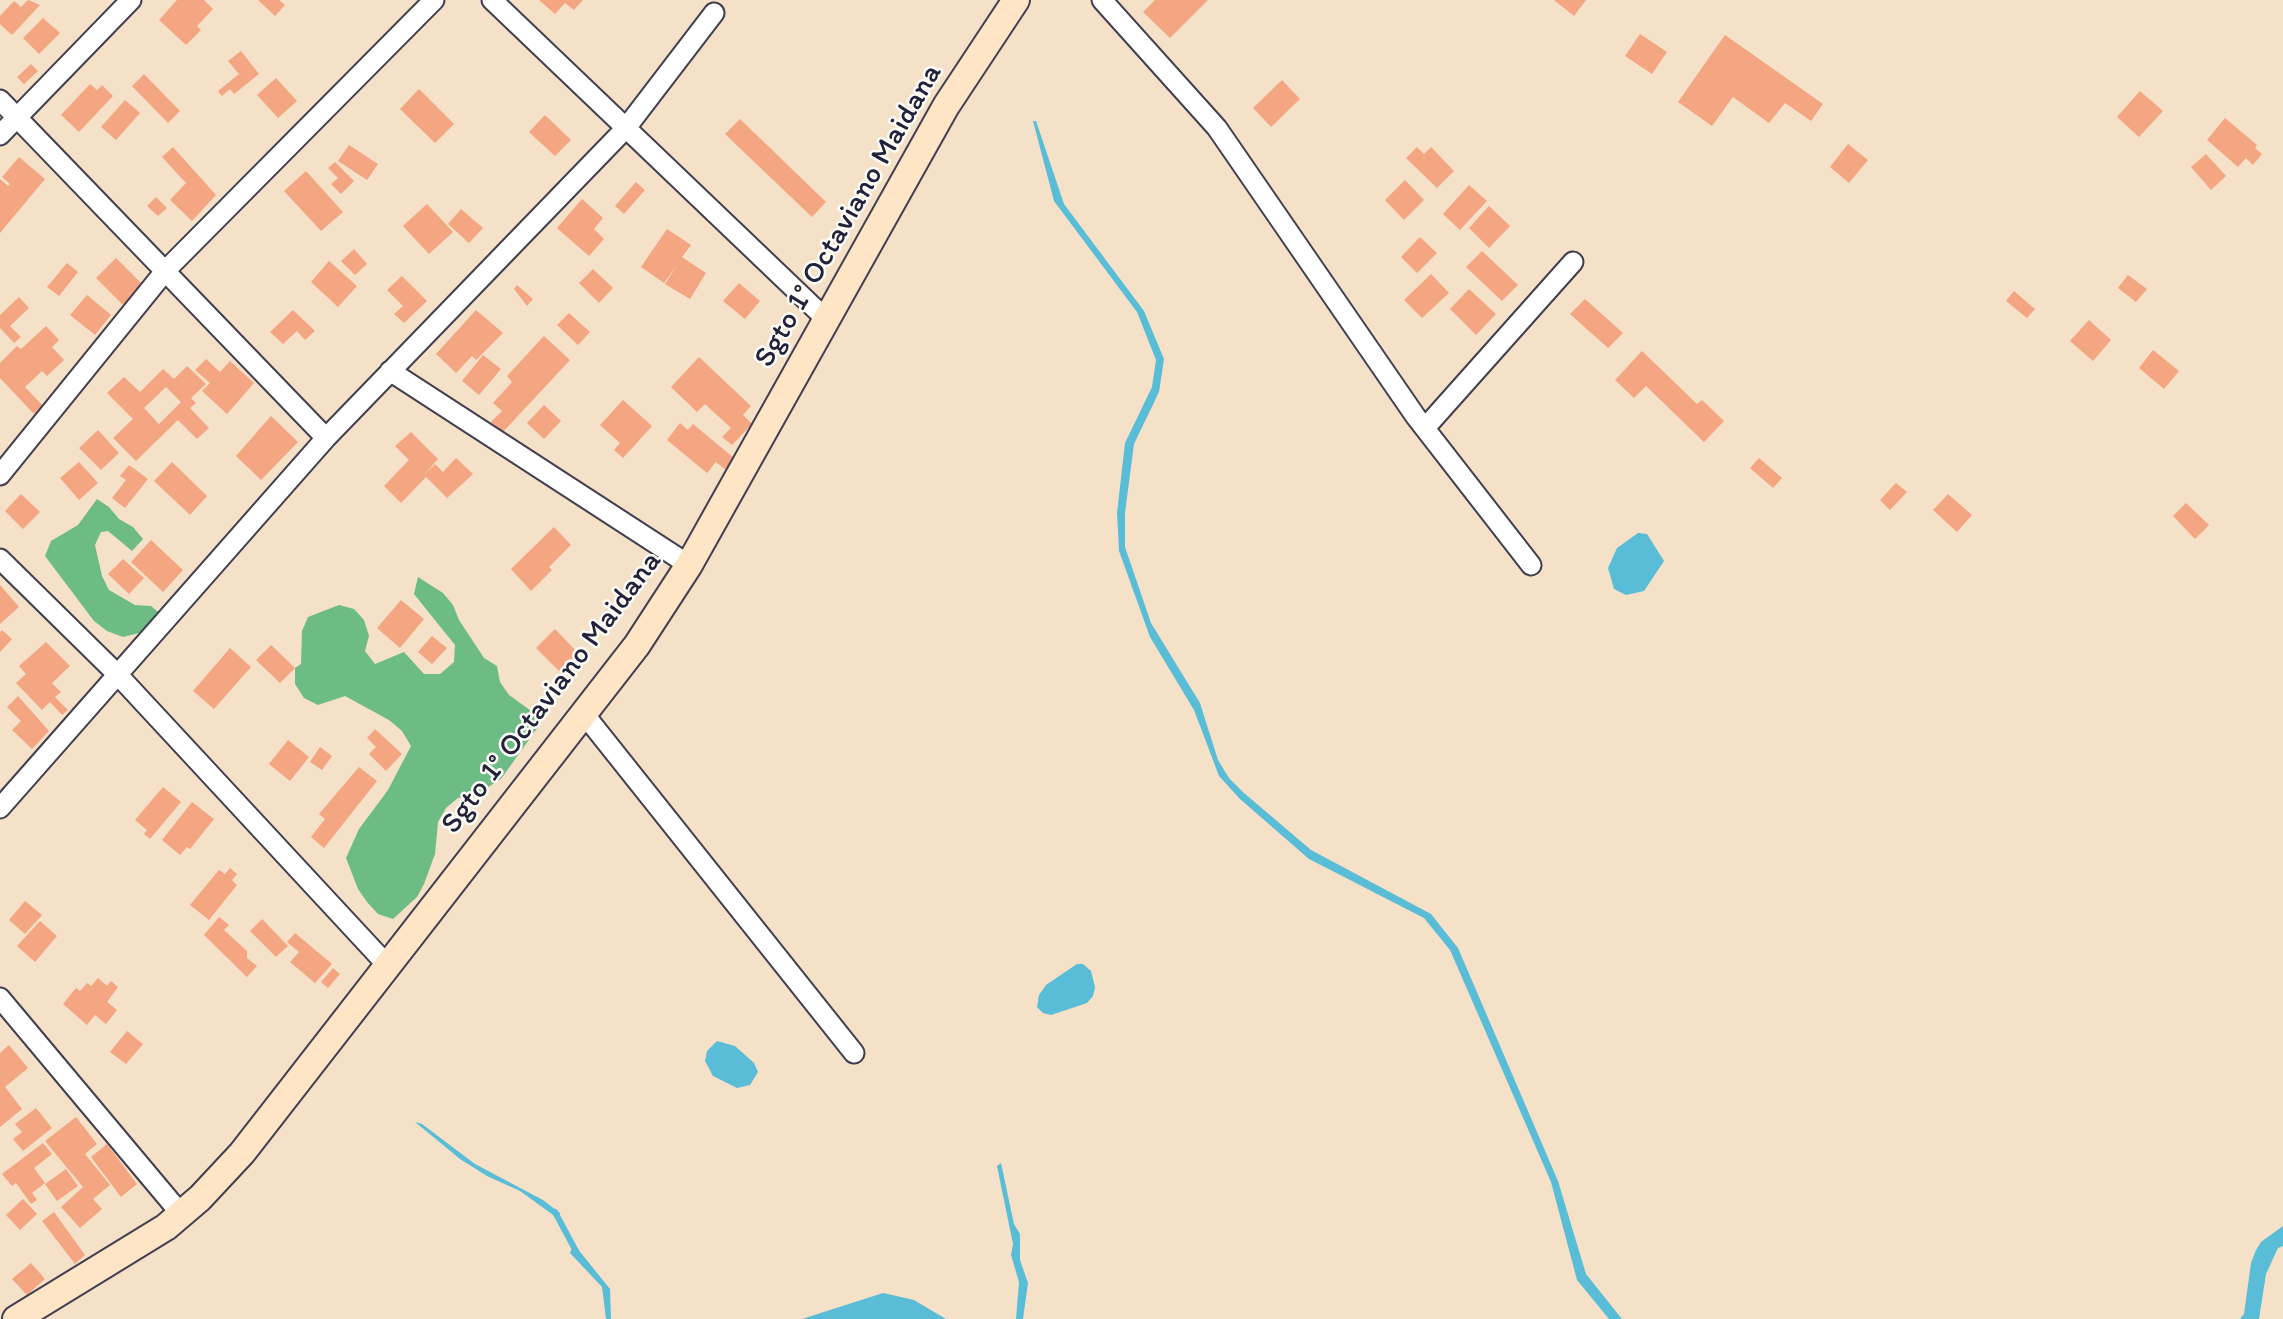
<!DOCTYPE html>
<meta charset="utf-8">
<style>
body{margin:0}
canvas{display:block;background:#f4e1c7}
</style>
<canvas width="2283" height="1319"></canvas>
<script>
const g = document.querySelector('canvas').getContext('2d');
g.lineJoin = 'round';
function fill(path, color) {
  g.fillStyle = color;
  g.fill(path, 'evenodd');
}
function toPath(rows) {
  const path = new Path2D();
  for (const r of rows) {
    path.moveTo(r[0], r[1]);
    for (let i = 2; i < r.length; i += 2) path.lineTo(r[i], r[i + 1]);
  }
  return path;
}
function trace(path, color, width, dash) {
  g.strokeStyle = color;
  g.lineWidth = width;
  g.lineCap = dash ? 'butt' : 'round';
  g.setLineDash(dash || []);
  g.stroke(path);
}
function drawText(font, color, halo, rows, align = 'center') {
  g.font = font + ' Itim,sans-serif';
  g.lineWidth = 5;
  g.setLineDash([]);
  g.textBaseline = 'middle';
  g.strokeStyle = halo;
  g.fillStyle = color;
  for (const [text, x, y, turn = 0] of rows) {
    g.save();
    g.translate(x, y);
    g.rotate((+turn || 0) * Math.PI / 180);
    g.textAlign = isNaN(turn) ? turn : align;
    if (halo) g.strokeText(text, 0, 0);
    g.fillText(text, 0, 0);
    g.restore();
  }
}
const forest = toPath([
 [97,499,109,507,119,519,133,527,143,539,132,551,108,531,101,532,95,545,102,576,109,590,135,605,151,606,163,616,155,629,123,637,107,631,94,621,45,556,51,541,78,525],
 [418,577,443,593,453,605,459,620,484,658,497,666,500,682,509,695,534,713,538,727,501,779,474,796,458,798,446,808,438,822,435,854,424,884,417,897,393,919,378,914,367,902,358,889,346,858,359,829,388,790,411,746,402,731,389,720,345,696,318,705,304,698,295,684,295,668,301,664,302,631,308,617,339,605,354,609,364,620,369,636,365,651,375,664,404,652,424,674,440,674,454,662,455,645,414,594]
]);
const water = toPath([
 [1033,121,1036,121,1064,204,1144,311,1164,359,1159,392,1134,444,1125,513,1125,547,1151,623,1200,703,1218,760,1229,778,1244,793,1311,850,1431,914,1458,948,1558,1181,1586,1274,1622,1319,1609,1319,1577,1280,1551,1182,1450,950,1424,918,1309,859,1240,799,1219,776,1194,710,1150,637,1119,551,1117,513,1125,443,1152,387,1156,360,1137,312,1054,201],
 [1638,533,1647,534,1664,561,1644,591,1626,595,1614,589,1608,568,1617,548],
 [1077,964,1083,964,1091,971,1095,987,1093,996,1087,1003,1051,1015,1043,1013,1037,1007,1039,995,1046,985],
 [717,1041,735,1046,754,1063,758,1072,750,1085,737,1088,713,1076,705,1061,707,1051],
 [415,1122,422,1124,475,1164,543,1200,560,1213,560,1216,556,1217,520,1191,487,1176,460,1159],
 [1001,1163,1014,1224,1020,1234,1020,1260,1028,1283,1023,1319,1016,1319,1019,1282,1011,1255,1013,1244,999,1176,997,1166],
 [2283,1226,2283,1246,2278,1248,2266,1274,2259,1319,2240,1319,2244,1314,2251,1263,2256,1250,2261,1242],
 [572,1248,577,1248,610,1289,611,1319,606,1319,602,1287,570,1253],
 [883,1293,914,1300,946,1319,802,1319]
]);
const stream = toPath([
 [555,1212,578,1255]
]);
const building = toPath([
 [28,0,40,5,12,35,0,24,0,16,14,1,21,7],
 [177,0,204,0,213,9,197,26,201,30,186,45,159,20],
 [258,0,279,0,285,5,275,16],
 [539,0,583,0,574,10,565,3,555,14],
 [1155,0,1208,0,1170,38,1143,12],
 [1554,0,1586,0,1574,16],
 [43,18,60,33,39,54,23,38],
 [1640,34,1667,52,1652,74,1625,56],
 [1725,35,1823,104,1811,121,1785,103,1769,123,1733,97,1712,126,1678,102],
 [241,51,259,74,234,94,230,89,222,96,218,91,239,74,228,61],
 [31,64,38,71,24,84,17,77],
 [144,74,180,111,168,123,132,86],
 [276,78,297,101,278,118,257,95],
 [1282,80,1300,99,1271,127,1253,108],
 [90,84,97,90,102,85,113,96,79,132,61,115],
 [419,89,454,124,435,143,400,109],
 [2140,91,2163,111,2139,137,2117,117],
 [125,100,140,113,116,140,101,127],
 [545,115,571,140,555,156,529,132],
 [2225,118,2257,145,2255,148,2262,154,2253,165,2246,158,2238,167,2207,140],
 [740,119,826,202,812,217,725,134],
 [1848,144,1868,160,1849,183,1830,167],
 [349,145,378,164,367,180,338,161],
 [173,147,216,195,192,221,170,200,186,183,162,157],
 [1417,147,1424,154,1431,147,1454,171,1437,188,1406,158],
 [2206,154,2226,176,2211,190,2191,167],
 [19,157,45,179,0,233,0,179,8,186,10,184,2,177],
 [335,162,354,181,341,194,331,184,338,178,328,168],
 [306,171,343,212,321,231,284,191],
 [1405,180,1424,200,1404,220,1385,200],
 [636,182,645,190,624,214,615,206],
 [1469,185,1487,201,1460,230,1443,214],
 [156,197,167,208,158,216,147,206],
 [582,199,603,218,594,229,604,239,589,256,557,228],
 [427,204,453,232,429,254,403,226],
 [1489,206,1510,226,1489,248,1469,228],
 [461,209,483,228,469,243,448,224],
 [667,229,691,245,682,257,706,273,690,299,665,284,678,264,664,283,641,267],
 [1420,237,1437,253,1417,273,1401,257],
 [354,249,367,264,355,275,341,261],
 [1482,251,1518,285,1502,301,1466,267],
 [116,258,143,285,123,305,96,278],
 [329,261,357,286,338,307,311,282],
 [67,263,78,272,59,296,47,287],
 [593,269,613,288,599,303,579,283],
 [1431,274,1449,293,1422,318,1404,300],
 [2128,275,2147,289,2136,302,2118,288],
 [402,276,427,301,404,323,394,314,403,306,387,290],
 [739,283,760,301,745,319,723,301],
 [517,285,533,299,527,306,514,289],
 [1469,289,1496,314,1476,335,1450,309],
 [2014,291,2035,309,2027,318,2006,301],
 [87,295,111,315,95,335,70,315],
 [19,297,29,308,10,326,21,337,14,343,0,328,0,315],
 [1585,299,1623,333,1608,348,1570,314],
 [293,310,315,331,305,340,297,331,283,344,270,332],
 [476,310,503,333,476,360,472,356,456,373,436,354],
 [569,313,590,332,578,345,557,325],
 [2089,320,2111,340,2093,361,2070,341],
 [46,326,59,340,52,347,64,360,47,376,42,371,25,387,43,406,34,414,0,378,0,363,17,346,21,349],
 [544,336,570,360,502,433,491,422,502,411,493,403,512,382,507,376],
 [2153,350,2179,371,2164,389,2139,368],
 [1642,351,1697,404,1702,400,1724,421,1704,442,1646,386,1634,398,1615,380],
 [483,355,501,369,479,395,462,381],
 [699,357,751,406,743,415,752,424,732,445,722,437,731,428,705,404,697,412,671,387],
 [206,359,220,372,230,361,254,383,227,414,202,391,210,383,195,370],
 [187,366,206,384,191,398,196,403,190,408,209,428,197,439,178,420,136,461,113,438,133,419,107,393,124,377,140,392,163,369,174,379],
 [166,387,181,402,159,424,144,408],
 [623,400,652,426,623,458,614,450,620,443,600,425],
 [544,405,561,421,544,439,527,423],
 [271,416,298,442,261,480,236,456],
 [680,423,688,430,693,424,735,459,726,470,716,462,707,473,667,440],
 [98,430,119,453,101,470,79,448],
 [411,432,438,459,424,475,435,464,443,472,456,458,473,474,447,498,426,477,401,503,384,486,409,460,395,446],
 [1759,458,1782,478,1773,488,1750,468],
 [79,462,98,483,79,500,60,478],
 [172,462,207,496,190,515,154,481],
 [129,465,148,479,125,508,112,498,126,480,120,476],
 [1896,483,1907,492,1890,510,1880,500],
 [21,494,40,512,23,529,5,511],
 [1948,494,1972,515,1957,532,1933,510],
 [2186,503,2209,525,2195,539,2173,516],
 [554,527,571,545,549,567,552,570,531,591,511,569],
 [151,540,183,570,163,592,131,562],
 [123,559,144,578,129,594,108,574],
 [0,585,19,607,0,624],
 [401,600,424,619,400,648,377,628],
 [555,629,578,653,559,671,536,648],
 [2,630,12,639,0,652,0,632],
 [432,636,447,648,432,664,418,652],
 [46,642,70,666,52,683,61,692,55,697,68,710,62,715,50,702,42,710,16,683,26,674,19,666],
 [271,645,295,668,280,683,256,660],
 [230,648,251,667,214,709,193,691],
 [18,696,49,731,32,749,12,730,21,721,7,707],
 [375,729,402,754,386,771,369,754,376,747,367,738],
 [288,740,309,757,290,781,269,764],
 [320,747,332,756,322,770,310,762],
 [359,767,377,781,324,848,311,837,325,819,319,814],
 [163,787,181,802,150,839,144,834,147,830,135,820],
 [192,802,214,819,190,849,187,847,180,855,162,840],
 [230,868,237,874,232,880,237,885,209,920,190,905,219,870,225,874],
 [25,901,42,915,25,934,9,920],
 [219,917,229,925,224,930,247,951,247,958,257,966,247,977,204,935],
 [262,919,288,946,276,957,250,931],
 [40,921,57,936,35,962,17,946],
 [295,933,332,964,315,983,290,962,299,952,287,942],
 [333,968,340,974,328,988,321,982],
 [98,978,107,986,111,981,118,987,107,1002,117,1010,106,1024,95,1015,87,1025,63,1004,76,988,80,991,87,983,91,986],
 [127,1031,143,1044,126,1064,110,1052],
 [9,1045,28,1068,5,1087,22,1109,0,1127,0,1053],
 [36,1108,52,1128,23,1151,13,1139,22,1132,15,1124],
 [76,1117,97,1144,85,1154,110,1185,93,1199,102,1209,80,1228,61,1207,83,1187,45,1141],
 [43,1143,52,1154,34,1168,45,1183,32,1193,37,1200,31,1204,16,1183,12,1186,2,1174],
 [107,1144,137,1184,121,1197,91,1157],
 [66,1169,78,1186,57,1201,45,1184],
 [23,1199,37,1214,20,1230,6,1215],
 [54,1212,85,1255,75,1264,42,1221],
 [31,1263,45,1279,27,1295,12,1279]
]);
const street = toPath([
 [492,0,827,320],
 [1102,0,1217,128,1416,417,1531,565],
 [0,100,326,438],
 [0,135,131,0],
 [390,371,689,565],
 [1425,428,1573,262],
 [0,475,166,270,434,0],
 [0,559,118,675,388,966],
 [584,714,854,1053],
 [0,808,326,438,626,128,714,13],
 [0,998,181,1214]
]);
const secondary = toPath([
 [16,1319,166,1227,200,1198,242,1153,637,645,689,565,946,106,1016,0]
]);
const streetNames = [
 ["Sgto 1° Octaviano Maidana",849,216,-60],
 ["Sgto 1° Octaviano Maidana",552,693,-53]
];
fill(forest, '#6dbc86');
fill(water, '#59bdd7');
trace(stream, '#59bdd7', 6);
fill(building, '#f4a582');
trace(street, '#423f50', 23);
trace(secondary, '#423f50', 30);
trace(street, '#fff', 19);
trace(secondary, '#fde5c5', 26);
drawText('30px', '#22223b', '#fdfcf7', streetNames);
</script>
